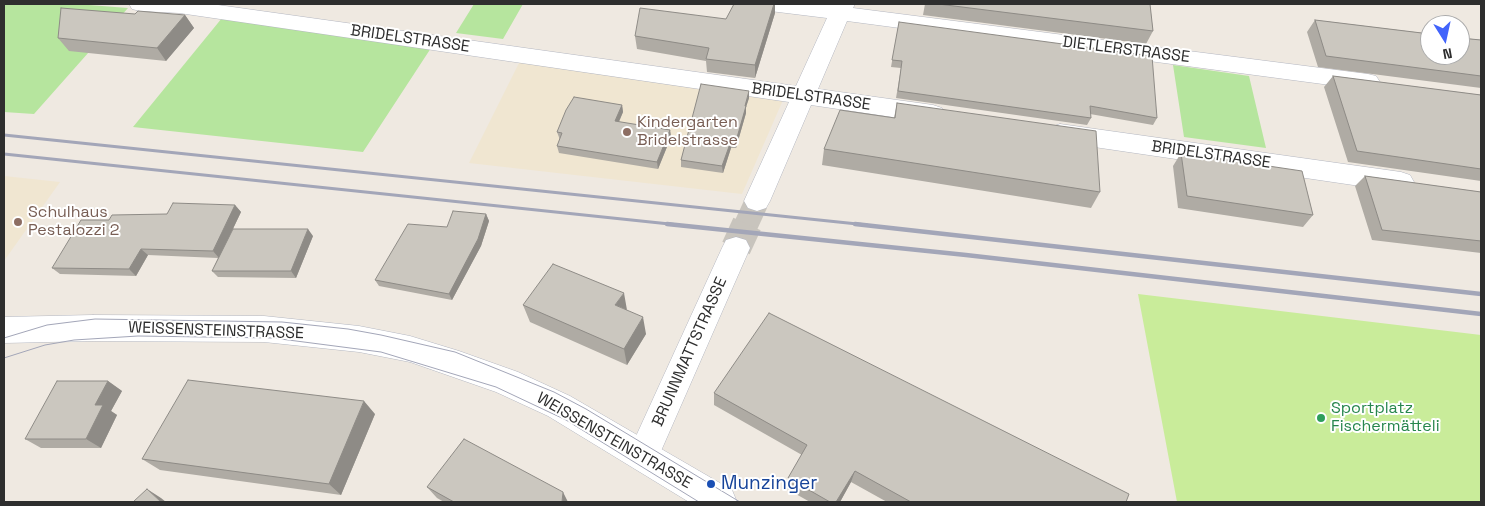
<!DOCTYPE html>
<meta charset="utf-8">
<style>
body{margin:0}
#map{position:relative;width:1485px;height:506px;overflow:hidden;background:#efe9e1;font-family:"Space Grotesk",sans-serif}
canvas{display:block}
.frame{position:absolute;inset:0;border:5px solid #2e2e2e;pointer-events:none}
.north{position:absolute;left:1420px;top:15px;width:50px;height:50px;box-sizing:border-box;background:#fff;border:1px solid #ababab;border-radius:50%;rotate:170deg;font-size:14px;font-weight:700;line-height:20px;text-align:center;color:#2e2e2e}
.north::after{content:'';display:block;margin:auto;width:18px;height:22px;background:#4264fb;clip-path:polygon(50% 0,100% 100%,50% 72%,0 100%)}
</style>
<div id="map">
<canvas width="1485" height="506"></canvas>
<div class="frame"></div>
<div class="north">N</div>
</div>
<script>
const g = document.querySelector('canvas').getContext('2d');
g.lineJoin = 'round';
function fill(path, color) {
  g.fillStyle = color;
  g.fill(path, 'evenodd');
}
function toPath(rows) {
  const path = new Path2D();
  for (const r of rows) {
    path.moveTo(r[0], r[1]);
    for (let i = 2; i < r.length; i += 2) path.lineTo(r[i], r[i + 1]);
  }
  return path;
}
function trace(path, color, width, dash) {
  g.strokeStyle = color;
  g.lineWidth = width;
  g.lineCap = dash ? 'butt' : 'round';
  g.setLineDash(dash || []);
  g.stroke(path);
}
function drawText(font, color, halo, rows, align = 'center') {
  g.font = font + ' "Space Grotesk",sans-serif';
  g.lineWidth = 4;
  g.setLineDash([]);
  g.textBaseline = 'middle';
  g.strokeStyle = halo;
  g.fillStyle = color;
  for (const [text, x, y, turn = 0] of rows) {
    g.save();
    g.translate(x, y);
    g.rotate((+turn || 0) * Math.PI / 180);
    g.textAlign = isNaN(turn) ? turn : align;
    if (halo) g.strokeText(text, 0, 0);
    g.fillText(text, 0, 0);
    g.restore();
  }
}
const education = toPath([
 [520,61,783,100,742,194,469,163],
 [4,176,60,182,4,261]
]);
const green = toPath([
 [4,4,89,5,128,8,34,114,4,112],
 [474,4,523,4,503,39,456,33],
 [222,18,431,48,363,152,133,127],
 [1173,65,1249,76,1266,148,1184,137]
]);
const pitch = toPath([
 [1138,294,1481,335,1481,502,1177,502]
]);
const minorTunnelFar1 = toPath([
 [746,225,757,201]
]);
const minorTunnel = toPath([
 [736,248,747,224]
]);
const minor = toPath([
 [129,4,211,4,796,86,827,18,770,11,762,9,759,4,833,5,855,4,853,8,1368,74,1376,76,1380,82,1376,88,1368,90,847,21,818,89,933,105,942,108,945,114,942,120,933,123,811,105,770,201,766,208,757,211,748,208,744,201,789,102,179,13,140,11,132,9,129,4],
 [1060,124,1401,172,1410,175,1414,182,1410,189,1401,192,1060,142,1051,139,1048,133,1051,127,1060,124],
 [736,237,746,240,750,248,654,467,643,471,632,467,627,456,632,445,722,248,726,240,736,237]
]);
const secondary = toPath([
 [93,315,264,316,359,326,410,336,459,351,518,372,570,396,732,490,737,502,689,502,548,416,496,392,410,362,359,352,264,342,93,341,4,343,4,317,93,315]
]);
const tram = toPath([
 [4,338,47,325,95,319,282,322,348,329,381,335,455,352,554,392,586,409,740,502],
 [4,358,45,345,74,340,138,336,273,338,381,352,496,387,566,420,699,502]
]);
const railFar1 = toPath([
 [4,135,867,225],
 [4,154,679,225]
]);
const rail = toPath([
 [667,224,966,255,1481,314],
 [855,224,1481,294]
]);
const wall = toPath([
 [734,4,775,4,775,13,755,78,707,72,706,61,637,49,635,36,726,19],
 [925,4,1150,4,1153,31,1146,44,923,15],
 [185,15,194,28,166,61,69,51,58,38],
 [1315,20,1481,40,1481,88,1318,67,1307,32],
 [899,22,1157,118,1153,125,1090,114,1091,118,1087,125,896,98,901,68,891,67],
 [1333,76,1481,95,1481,181,1348,162,1324,87],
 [749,91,749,98,746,107,746,113,736,148,731,148,723,173,681,167,681,160],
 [897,103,1100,192,1091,208,822,165,824,149,894,118],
 [622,105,623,112,619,122,670,130,671,137,658,169,559,153,557,146,560,140,557,132],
 [1181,153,1313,215,1303,227,1178,208,1173,166],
 [1365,176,1481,192,1481,253,1372,240,1355,186],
 [235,205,241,212,230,235,313,236,296,278,218,277,212,271,218,258,148,255,136,276,60,274,52,268,167,214],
 [486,214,489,221,481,246,452,300,379,286,375,280,447,227],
 [523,305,627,310,646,334,627,365,530,322],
 [108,381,122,391,111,411,117,415,101,448,41,448,25,439],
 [714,393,1126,502,887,502,851,482,840,502,810,502,787,489,788,478,802,455,714,405],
 [375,414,341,495,160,470,142,459],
 [427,487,568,502,444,502,437,498]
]);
const shadedWall = toPath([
 [774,4,775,4,775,13,755,78,755,65],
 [185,15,194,28,166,61,157,48],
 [749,91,749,98,746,107,746,113,736,148,736,141,745,106],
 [622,105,623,112,616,128,615,121],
 [670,130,671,137,658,169,657,162],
 [731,141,731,148,723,173,722,166],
 [235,205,241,212,219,258,213,251],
 [486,214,489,221,481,246,452,300,449,294],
 [308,229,313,236,296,278,291,271],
 [141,249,148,255,136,276,129,269],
 [624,293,627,310,615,305],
 [643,317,646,334,627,365,624,349],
 [108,381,122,391,111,411,117,415,101,448,86,439,95,405],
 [364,401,375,414,341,495,329,484],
 [855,471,851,482,840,502,836,502],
 [147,489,161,498,166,502,161,502],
 [563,492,568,502,562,502]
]);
const building = toPath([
 [734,4,774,4,755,65,706,59,709,48,635,36,640,8,726,19,734,4],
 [938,4,1150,4,1153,31,938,4],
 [61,8,135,14,138,11,185,15,157,48,58,38,61,8],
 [1315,20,1430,34,1430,55,1460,55,1460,38,1481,40,1481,76,1326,56,1315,20],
 [899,22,1152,56,1157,118,1090,106,1091,118,898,91,902,61,892,60,899,22],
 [1333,76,1481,95,1481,169,1357,151,1333,76],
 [701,84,749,91,745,106,746,106,736,141,731,141,722,166,681,160,701,84],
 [574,97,622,105,615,121,670,130,657,162,557,146,562,133,557,132,566,110,574,97],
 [897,103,1096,131,1100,192,824,149,840,110,895,118,897,103],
 [1181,153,1302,171,1313,215,1187,196,1181,153],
 [1365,176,1481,192,1481,241,1382,230,1365,176],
 [173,203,235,205,213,251,141,249,129,269,52,268,81,220,109,220,112,215,167,214,173,203],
 [453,211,486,214,478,239,449,294,375,280,408,224,447,227,453,211],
 [233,229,308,229,291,271,212,271,233,229],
 [553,264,624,293,615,305,643,317,624,349,523,305,553,264],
 [769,313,1129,494,1126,502,911,502,855,471,836,502,830,502,788,478,807,445,714,393,769,313],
 [188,380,364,401,329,484,142,459,188,380],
 [57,381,108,381,95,405,103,405,86,439,25,439,57,381],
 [464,439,563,492,562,502,454,502,427,487,464,439],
 [147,489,161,502,133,502,147,489]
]);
const markers = [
 [627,132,5,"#8d6e63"],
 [18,222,5,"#8d6e63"],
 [1321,418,5,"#2e9e5b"],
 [711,484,5,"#1a4fb4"]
];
const streetNames = [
 ["BRIDELSTRASSE",410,39,8],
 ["DIETLERSTRASSE",1126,50,7],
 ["BRIDELSTRASSE",811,97,8],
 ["BRIDELSTRASSE",1211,155,8],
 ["WEISSENSTEINSTRASSE",216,331,2],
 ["BRUNNMATTSTRASSE",690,352,-66],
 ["WEISSENSTEINSTRASSE",614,441,30]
];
const educationNames = [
 ["Kindergarten",637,123],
 ["Bridelstrasse",637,141],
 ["Schulhaus",28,213],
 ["Pestalozzi 2",28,231]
];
const leisureNames = [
 ["Sportplatz",1331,409],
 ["Fischermätteli",1331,427]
];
const nearTransitnames = [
 ["Munzinger",721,484]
];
fill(education, '#f0e6d1');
fill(green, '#b6e59e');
fill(pitch, '#c9ec9a');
trace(minorTunnelFar1, '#c8c4bd', 24, [24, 12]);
trace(minorTunnel, '#c8c4bd', 30, [30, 15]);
trace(minor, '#b4b7c1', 1);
trace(secondary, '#b4b7c1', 1);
fill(minor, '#fff');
fill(secondary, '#fff');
trace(tram, '#a3a6b8', 1);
trace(railFar1, '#a3a6b8', 3);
trace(rail, '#a3a6b8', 4.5);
fill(wall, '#afaba4');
fill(shadedWall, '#8e8b86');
fill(building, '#cbc7bf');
trace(building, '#8e8b86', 1);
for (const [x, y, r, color] of markers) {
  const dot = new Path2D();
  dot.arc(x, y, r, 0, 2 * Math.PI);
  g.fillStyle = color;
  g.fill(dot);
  trace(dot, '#fff', 2);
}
drawText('16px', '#2e2e2e', '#fff', streetNames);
drawText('16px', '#785e54', '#fff', educationNames, 'left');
drawText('16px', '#27864d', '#fff', leisureNames, 'left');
drawText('19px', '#164399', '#fff', nearTransitnames, 'left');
</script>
